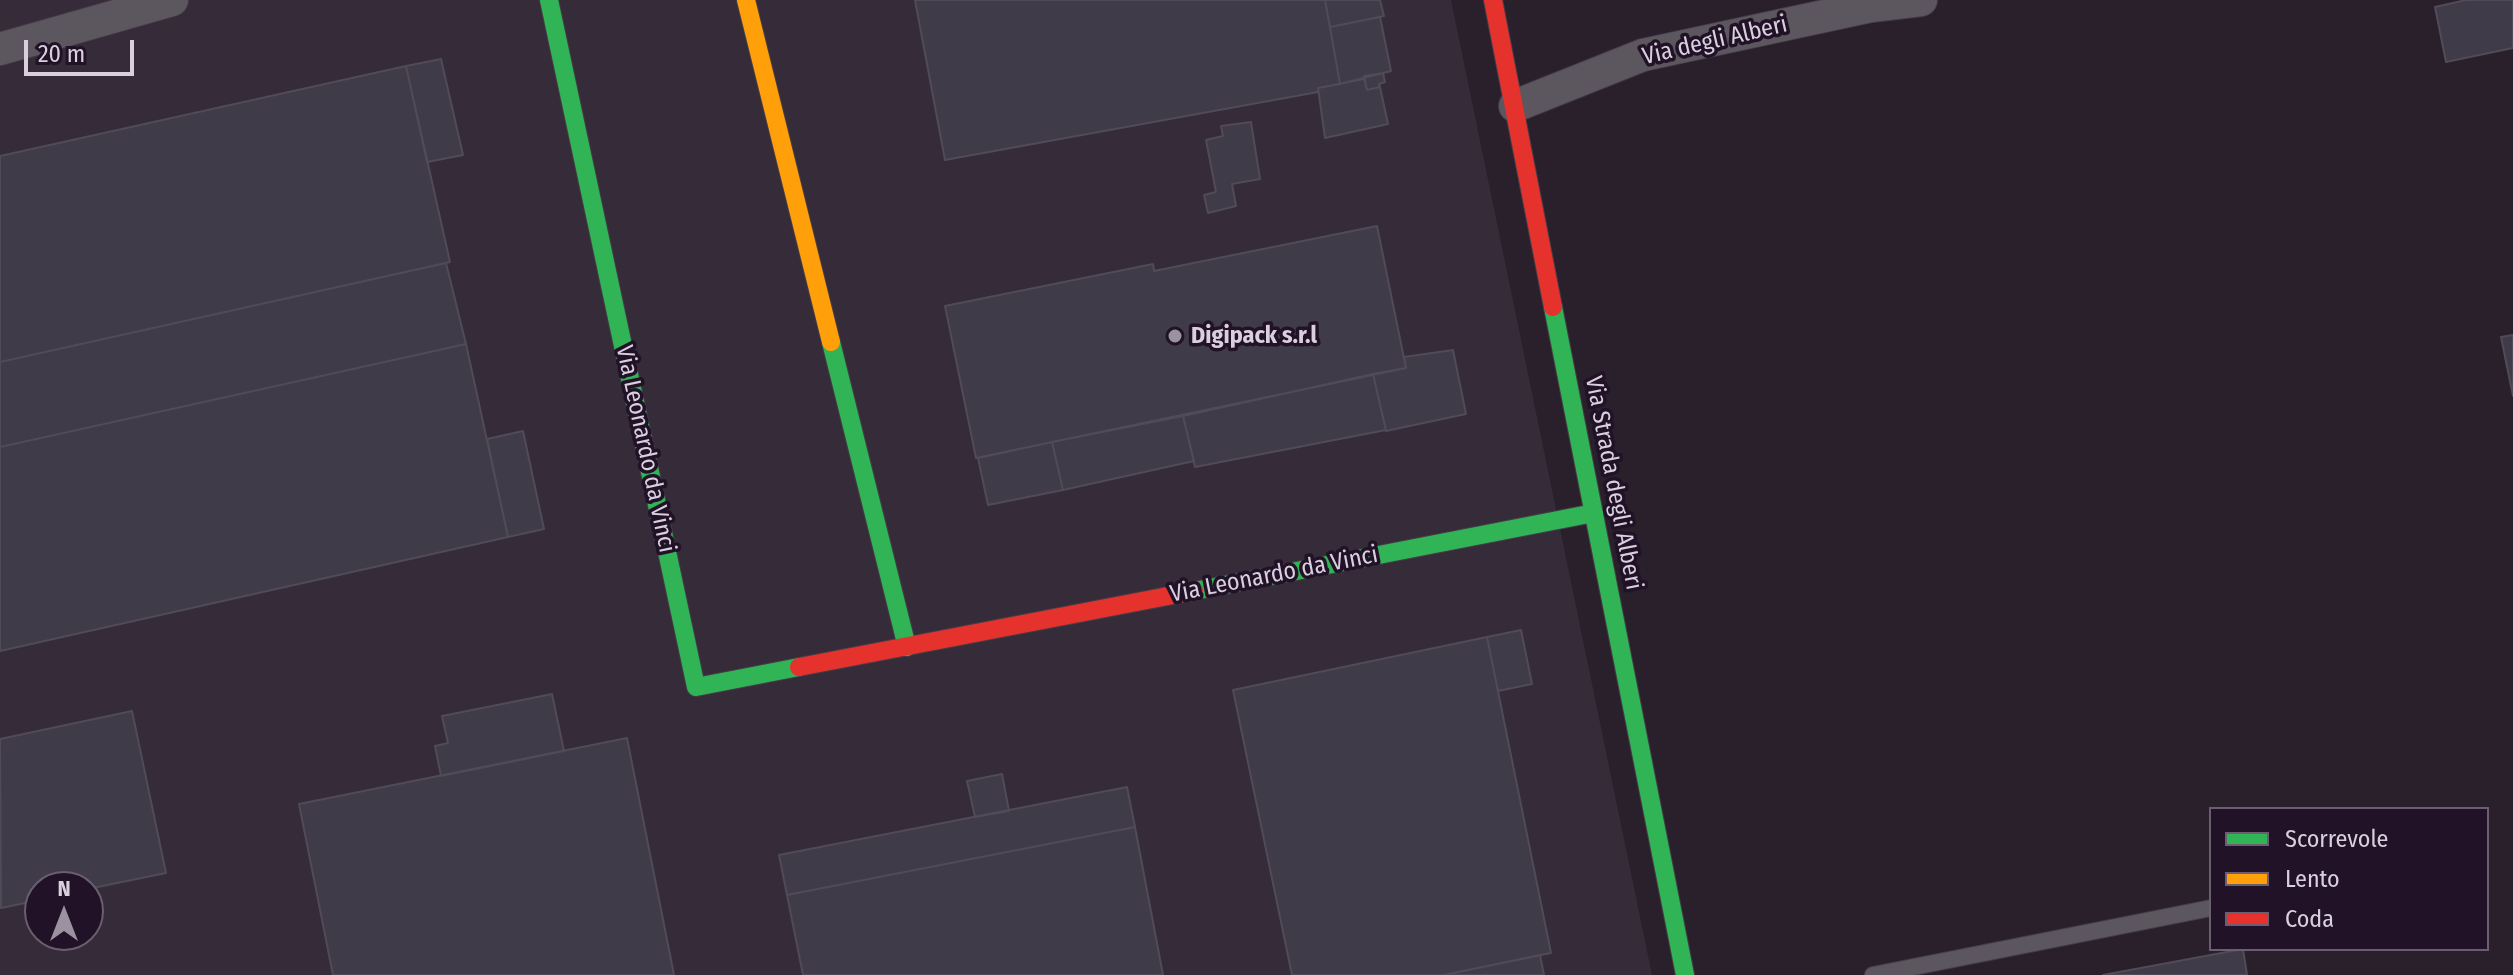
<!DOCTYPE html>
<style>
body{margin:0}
#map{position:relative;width:2513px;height:975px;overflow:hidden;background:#29202c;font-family:"Fira Sans Condensed",sans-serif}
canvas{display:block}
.legend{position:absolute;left:2209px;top:807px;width:280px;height:144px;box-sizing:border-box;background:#211227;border:2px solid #6b5e70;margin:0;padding:10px 14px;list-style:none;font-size:24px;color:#d9cfde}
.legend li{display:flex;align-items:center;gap:16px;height:40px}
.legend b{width:40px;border:2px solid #6b5e70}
.north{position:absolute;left:24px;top:871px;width:80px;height:80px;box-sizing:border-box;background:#211227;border:2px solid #6b5e70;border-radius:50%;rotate:0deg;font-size:22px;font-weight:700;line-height:32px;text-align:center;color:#d9cfde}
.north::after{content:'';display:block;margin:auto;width:28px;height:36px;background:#9b92a0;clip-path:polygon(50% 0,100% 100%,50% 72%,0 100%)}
.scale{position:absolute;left:24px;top:40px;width:110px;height:36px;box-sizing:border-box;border:4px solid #d9cfde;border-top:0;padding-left:10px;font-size:24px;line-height:28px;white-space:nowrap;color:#d9cfde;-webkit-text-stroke:6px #211227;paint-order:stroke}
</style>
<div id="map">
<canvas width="2513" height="975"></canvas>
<ul class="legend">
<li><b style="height:10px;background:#30b455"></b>Scorrevole</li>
<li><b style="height:10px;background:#ff9f0a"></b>Lento</li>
<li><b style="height:10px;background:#e5322d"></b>Coda</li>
</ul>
<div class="north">N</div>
<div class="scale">20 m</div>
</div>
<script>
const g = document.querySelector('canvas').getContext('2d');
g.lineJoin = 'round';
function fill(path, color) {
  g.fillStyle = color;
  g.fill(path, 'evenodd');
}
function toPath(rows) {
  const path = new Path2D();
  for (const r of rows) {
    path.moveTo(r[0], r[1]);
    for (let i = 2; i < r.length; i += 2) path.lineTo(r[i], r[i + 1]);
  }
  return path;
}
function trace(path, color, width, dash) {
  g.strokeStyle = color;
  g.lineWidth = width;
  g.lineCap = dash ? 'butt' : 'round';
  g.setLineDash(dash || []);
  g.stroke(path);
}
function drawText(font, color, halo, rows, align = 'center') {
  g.font = font + ' "Fira Sans Condensed",sans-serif';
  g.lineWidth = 7;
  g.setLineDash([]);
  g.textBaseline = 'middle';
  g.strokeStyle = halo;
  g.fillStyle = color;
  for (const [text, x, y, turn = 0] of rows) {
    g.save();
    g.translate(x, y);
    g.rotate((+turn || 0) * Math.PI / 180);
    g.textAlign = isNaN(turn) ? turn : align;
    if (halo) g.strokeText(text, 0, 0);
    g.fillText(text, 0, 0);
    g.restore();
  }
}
const industrial = toPath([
 [0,0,1451,0,1652,975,0,975],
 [40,887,88,887,88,935,40,935]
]);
const building = toPath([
 [915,0,1325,0,1340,84,1318,88,1318,92,945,160,915,0],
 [1325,0,1380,0,1384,16,1330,27,1325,0],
 [2466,0,2513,0,2513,48,2446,62,2435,7,2466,0],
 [1380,17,1391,71,1340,84,1330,27,1380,17],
 [441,59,463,155,427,162,406,66,441,59],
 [406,66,450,262,0,362,0,156,406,66],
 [1383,73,1385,82,1379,84,1380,87,1367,90,1364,76,1383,73],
 [1364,79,1367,90,1380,87,1388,124,1325,138,1318,88,1364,79],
 [1251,122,1260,179,1232,184,1236,206,1208,213,1204,195,1216,192,1206,140,1223,136,1221,126,1251,122],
 [1377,226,1406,368,976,458,945,306,1153,264,1154,271,1377,226],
 [446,263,466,344,0,447,0,362,446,263],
 [2513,335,2513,396,2501,337,2513,335],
 [466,344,508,537,0,651,0,447,466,344],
 [1453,350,1466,414,1386,431,1373,374,1406,368,1404,357,1453,350],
 [1373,374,1386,430,1195,467,1183,416,1373,374],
 [1183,416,1194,461,1063,490,1052,442,1183,416],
 [523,431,544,529,508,537,487,439,523,431],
 [1052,442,1063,490,988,505,978,458,1052,442],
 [1521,630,1532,684,1498,691,1487,637,1521,630],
 [1487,637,1551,953,1444,975,1292,975,1233,690,1487,637],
 [552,694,564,751,441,776,435,746,448,743,442,716,552,694],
 [132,711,166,873,88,889,88,887,40,887,40,900,1,908,0,739,132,711],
 [627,738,674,975,333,975,299,804,627,738],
 [1002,774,1009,811,975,817,967,781,1002,774],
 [1127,787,1135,827,787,895,779,855,1127,787],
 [1135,827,1163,975,803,975,787,895,1135,827],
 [2243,949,2247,975,2103,975,2243,949],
 [1540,955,1544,975,1444,975,1540,955]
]);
const lane = toPath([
 [1873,975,2211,908]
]);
const street = toPath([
 [0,49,172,0],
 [1515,106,1643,55,1871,6,1921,0]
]);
const fast = toPath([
 [549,0,696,687,799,667],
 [1553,307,1685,975],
 [831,342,907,647],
 [1194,591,1594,513]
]);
const slow = toPath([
 [746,0,831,342]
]);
const jam = toPath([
 [1493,0,1553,307],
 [799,667,1194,591]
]);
const markers = [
 [1175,336,8,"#9b92a0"]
];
const streetNames = [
 ["Via degli Alberi",1715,41,-13],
 ["Via Leonardo da Vinci",645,449,78],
 ["Via Strada degli Alberi",1613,483,79],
 ["Via Leonardo da Vinci",1274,575,-11]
];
const poiNames = [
 ["Digipack s.r.l",1191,336]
];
fill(industrial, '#362b39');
fill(building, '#403b49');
trace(building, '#504b56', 2);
trace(lane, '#453d48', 18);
trace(street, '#453d48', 34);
trace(fast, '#453d48', 20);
trace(slow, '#453d48', 20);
trace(jam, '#453d48', 20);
trace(lane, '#5c565f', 16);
trace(street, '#5c565f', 32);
trace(fast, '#30b455', 18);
trace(slow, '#ff9f0a', 18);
trace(jam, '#e5322d', 18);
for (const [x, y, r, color] of markers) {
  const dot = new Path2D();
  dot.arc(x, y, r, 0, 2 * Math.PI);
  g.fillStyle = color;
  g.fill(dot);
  trace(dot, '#211227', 3);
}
drawText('24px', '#d9cfde', '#211227', streetNames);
drawText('bold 24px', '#d9cfde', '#211227', poiNames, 'left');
</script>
